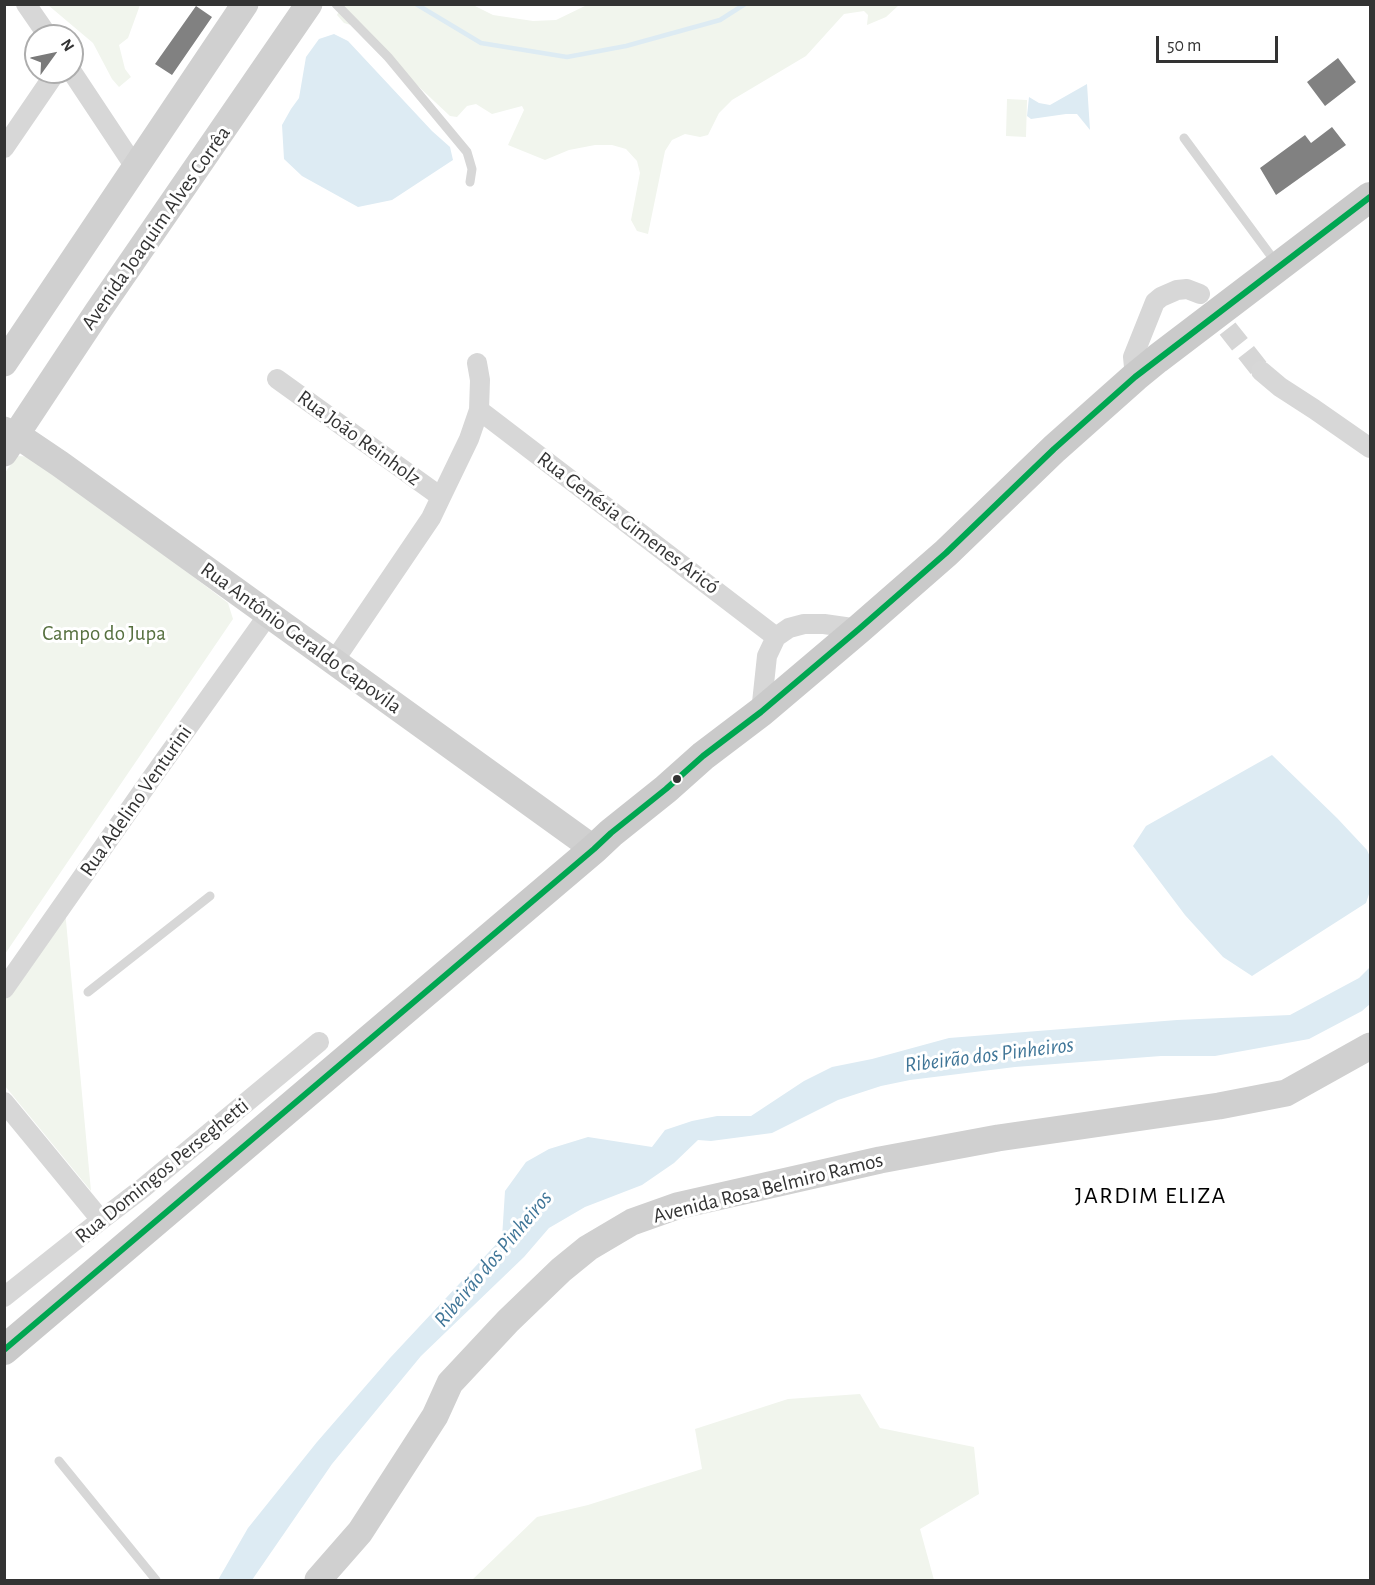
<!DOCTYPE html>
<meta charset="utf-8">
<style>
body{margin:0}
#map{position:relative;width:1375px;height:1585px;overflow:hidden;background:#fff;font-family:"Alegreya Sans",sans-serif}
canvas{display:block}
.frame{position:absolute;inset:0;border:6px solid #333;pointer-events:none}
.north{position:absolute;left:24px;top:24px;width:60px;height:60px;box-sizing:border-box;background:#fff;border:2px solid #adadad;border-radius:50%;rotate:57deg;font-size:16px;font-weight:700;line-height:24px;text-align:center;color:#333}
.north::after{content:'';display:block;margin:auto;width:21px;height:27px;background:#7a7a7a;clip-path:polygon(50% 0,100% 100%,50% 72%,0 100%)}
.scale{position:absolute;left:1156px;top:36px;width:122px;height:27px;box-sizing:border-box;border:3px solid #333;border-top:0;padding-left:8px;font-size:18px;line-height:21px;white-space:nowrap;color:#333;-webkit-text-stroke:4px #fff;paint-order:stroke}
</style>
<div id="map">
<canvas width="1375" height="1585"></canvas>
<div class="frame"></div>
<div class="north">N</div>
<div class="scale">50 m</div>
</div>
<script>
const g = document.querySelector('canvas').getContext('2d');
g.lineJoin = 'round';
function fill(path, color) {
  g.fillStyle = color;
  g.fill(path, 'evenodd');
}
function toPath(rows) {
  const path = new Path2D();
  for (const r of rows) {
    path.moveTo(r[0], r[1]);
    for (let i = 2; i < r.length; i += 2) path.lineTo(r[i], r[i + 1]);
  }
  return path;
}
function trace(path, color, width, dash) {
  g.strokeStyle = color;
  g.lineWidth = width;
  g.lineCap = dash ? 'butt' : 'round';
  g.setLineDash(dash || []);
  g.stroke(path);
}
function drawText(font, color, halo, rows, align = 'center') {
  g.font = font + ' "Alegreya Sans",sans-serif';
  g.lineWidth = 6;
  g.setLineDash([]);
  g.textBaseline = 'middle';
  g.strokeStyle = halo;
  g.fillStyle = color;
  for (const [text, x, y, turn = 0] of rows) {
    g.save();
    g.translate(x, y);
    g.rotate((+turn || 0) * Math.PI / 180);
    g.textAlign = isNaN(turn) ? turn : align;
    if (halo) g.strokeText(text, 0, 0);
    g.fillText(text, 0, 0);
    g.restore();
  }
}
const green = toPath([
 [471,4,493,15,533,21,556,20,587,5,899,5,886,17,867,25,868,15,864,11,844,14,806,56,732,100,719,113,708,135,700,137,685,134,672,140,665,151,648,234,637,231,631,220,640,173,637,161,626,149,612,145,595,145,569,150,545,160,508,145,524,110,522,106,492,114,476,104,467,106,457,117,450,116,354,26,344,23,337,15,342,5],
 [48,5,140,5,128,38,119,45,125,69,131,77,119,87,112,79,93,43],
 [1007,99,1027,100,1026,137,1006,136],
 [17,456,35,457,228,603,233,619,5,954,4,474],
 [65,910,91,1191,5,1086,5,1001],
 [860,1394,880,1428,974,1447,979,1494,920,1529,934,1580,472,1580,537,1517,588,1505,702,1469,695,1429,788,1399]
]);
const water = toPath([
 [334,34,348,41,432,131,450,147,453,160,392,200,358,207,302,176,284,159,282,125,291,109,299,98,306,57,319,39],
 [1087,84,1090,130,1077,114,1066,114,1031,119,1027,116,1029,97,1039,103,1050,105],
 [1272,755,1337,818,1367,850,1370,857,1370,891,1366,903,1252,976,1223,957,1185,915,1133,846,1146,826],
 [1370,967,1370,1004,1362,1011,1309,1039,1215,1056,1161,1056,1015,1067,910,1080,881,1086,838,1100,772,1133,711,1141,698,1140,674,1163,642,1185,585,1207,549,1228,524,1257,421,1356,332,1464,252,1580,218,1580,248,1528,317,1442,390,1358,502,1238,505,1191,526,1162,549,1149,588,1137,652,1147,665,1130,692,1121,717,1116,751,1116,804,1081,832,1067,872,1059,949,1038,1177,1020,1290,1015,1359,978]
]);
const stream = toPath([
 [416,4,481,43,567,57,626,46,720,20,745,4]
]);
const building = toPath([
 [196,6,212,17,172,75,155,64],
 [1338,58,1356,82,1325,106,1307,82],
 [1332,127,1346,145,1276,195,1260,168,1305,135,1311,143]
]);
const streetTunnel = toPath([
 [1209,305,1261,371]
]);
const lane = toPath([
 [336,4,388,57,467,152,472,169,470,182],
 [1184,138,1277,264],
 [88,992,210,896],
 [59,1461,156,1580]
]);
const street = toPath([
 [26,4,48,36],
 [72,72,135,167],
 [4,148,56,72],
 [1261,371,1280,387,1314,409,1370,448],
 [1135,377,1133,357,1155,302,1161,297,1177,290,1187,289,1200,294],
 [277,379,441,497],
 [479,410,776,637],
 [334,661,431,518,441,497,469,439,479,410,480,380,477,363],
 [761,712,767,656,776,637,789,628,804,624,824,624,859,629],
 [4,989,151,779,268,615],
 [4,1102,101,1220],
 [4,1297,101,1220,143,1188,319,1042]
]);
const secondary = toPath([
 [4,363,245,4],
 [4,430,17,435,60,464,594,849],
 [4,453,98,311,309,4],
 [318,1580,360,1532,435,1416,450,1383,508,1321,561,1270,588,1248,632,1222,677,1206,880,1160,998,1138,1219,1106,1286,1093,1370,1046]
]);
const primary = toPath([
 [4,1350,594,849,611,833,666,789,703,756,761,712,859,629,946,553,1054,449,1135,377,1157,359,1370,197]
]);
const bus1 = toPath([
 [4,1350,594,849,611,833,666,789,703,756,761,712,859,629,946,553,1054,449,1135,377,1370,197]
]);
const markers = [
 [677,779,5,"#333"]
];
const streetNames = [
 ["Avenida Joaquim Alves Corrêa",156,228,-55],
 ["Rua João Reinholz",359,438,36],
 ["Rua Genésia Gimenes Aricó",628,523,37],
 ["Rua Antônio Geraldo Capovila",301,638,36],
 ["Rua Adelino Venturini",136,801,-55],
 ["Rua Domingos Perseghetti",162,1171,-39],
 ["Avenida Rosa Belmiro Ramos",768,1188,-14]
];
const parkNames = [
 ["Campo do Jupa",104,634]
];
const waterNames = [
 ["Ribeirão dos Pinheiros",989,1055,-7],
 ["Ribeirão dos Pinheiros",493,1259,-50]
];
const quarterNames = [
 ["JARDIM ELIZA",1151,1196]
];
fill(green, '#f1f5ed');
fill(water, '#ddebf3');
trace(stream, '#ddebf3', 4.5);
fill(building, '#818181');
trace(streetTunnel, '#d6d6d6', 20, [20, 10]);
trace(lane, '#d7d7d7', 9);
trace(street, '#d7d7d7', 20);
trace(secondary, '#d0d0d0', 27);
trace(primary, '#cacaca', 30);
trace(bus1, '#00a651', 6);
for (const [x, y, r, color] of markers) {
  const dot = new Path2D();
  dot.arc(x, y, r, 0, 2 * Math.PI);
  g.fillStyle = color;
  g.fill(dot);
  trace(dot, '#fff', 2);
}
drawText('21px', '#333', '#fff', streetNames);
drawText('21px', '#56703f', '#fff', parkNames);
drawText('italic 22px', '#3f7597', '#fff', waterNames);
g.letterSpacing = '1.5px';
drawText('24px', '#000', '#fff', quarterNames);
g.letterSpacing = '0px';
</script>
